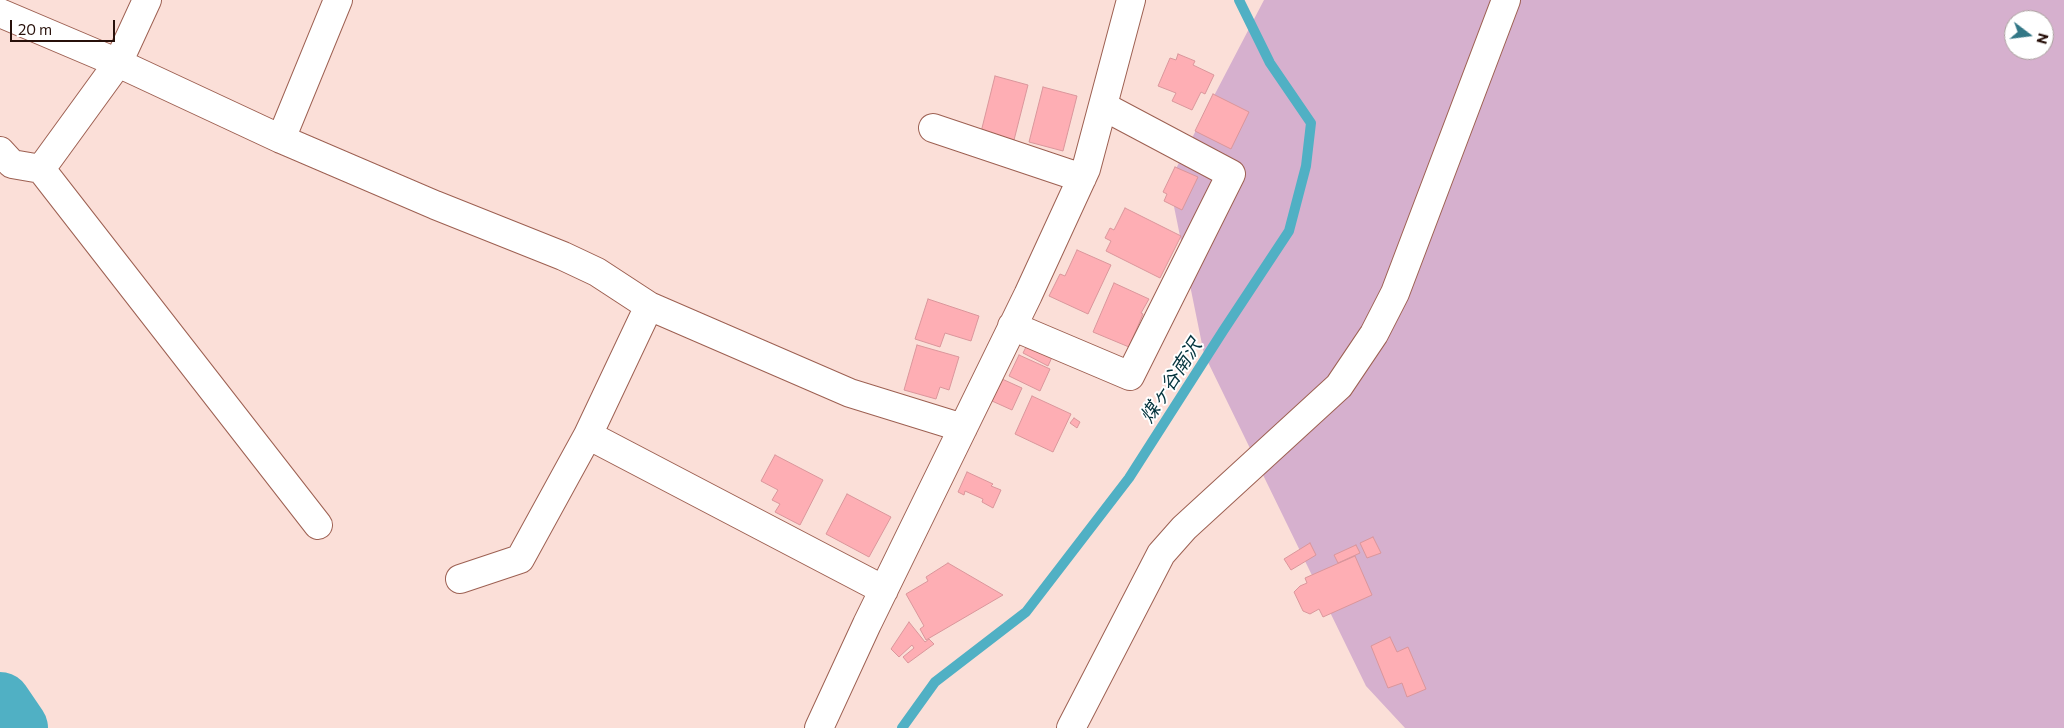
<!DOCTYPE html>
<meta charset="utf-8">
<style>
body{margin:0}
#map{position:relative;width:2064px;height:728px;overflow:hidden;background:#fbdfd8;font-family:Commissioner,sans-serif}
canvas{display:block}
.north{position:absolute;left:2004px;top:10px;width:50px;height:50px;box-sizing:border-box;background:#fff;border:1px solid #a99f9d;border-radius:50%;rotate:105deg;font-size:14px;font-weight:700;line-height:20px;text-align:center;color:#27100a}
.north::after{content:'';display:block;margin:auto;width:18px;height:22px;background:#327786;clip-path:polygon(50% 0,100% 100%,50% 72%,0 100%)}
.scale{position:absolute;left:10px;top:20px;width:105px;height:22px;box-sizing:border-box;border:2px solid #27100a;border-top:0;padding-left:6px;font-size:15px;line-height:18px;white-space:nowrap;color:#27100a;-webkit-text-stroke:4px #fff;paint-order:stroke}
</style>
<div id="map">
<canvas width="2064" height="728"></canvas>
<div class="north">N</div>
<div class="scale">20 m</div>
</div>
<script>
const g = document.querySelector('canvas').getContext('2d');
g.lineJoin = 'round';
function fill(path, color) {
  g.fillStyle = color;
  g.fill(path, 'evenodd');
}
function toPath(rows) {
  const path = new Path2D();
  for (const r of rows) {
    path.moveTo(r[0], r[1]);
    for (let i = 2; i < r.length; i += 2) path.lineTo(r[i], r[i + 1]);
  }
  return path;
}
function trace(path, color, width, dash) {
  g.strokeStyle = color;
  g.lineWidth = width;
  g.lineCap = dash ? 'butt' : 'round';
  g.setLineDash(dash || []);
  g.stroke(path);
}
function drawText(font, color, halo, rows, align = 'center') {
  g.font = font + ' Commissioner,"Noto Sans JP",sans-serif';
  g.lineWidth = 4;
  g.setLineDash([]);
  g.textBaseline = 'middle';
  g.strokeStyle = halo;
  g.fillStyle = color;
  for (const [text, x, y, turn = 0] of rows) {
    g.save();
    g.translate(x, y);
    g.rotate((+turn || 0) * Math.PI / 180);
    g.textAlign = isNaN(turn) ? turn : align;
    if (halo) g.strokeText(text, 0, 0);
    g.fillText(text, 0, 0);
    g.restore();
  }
}
const green = toPath([
 [1264,0,2064,0,2064,728,1405,728,1366,686,1204,354,1169,182],
 [2014,20,2044,20,2044,50,2014,50]
]);
const stream = toPath([
 [902,728,935,682,1026,612,1129,478,1223,331,1289,231,1306,166,1311,123,1270,63,1239,0]
]);
const river = toPath([
 [0,703,17,728]
]);
const building = toPath([
 [1178,54,1195,61,1193,65,1214,75,1205,94,1201,92,1192,110,1172,101,1176,93,1158,86,1170,58,1176,60,1178,54],
 [995,76,1028,85,1014,140,981,132,995,76],
 [1043,87,1077,96,1063,151,1029,142,1043,87],
 [1213,94,1249,112,1231,149,1195,131,1213,94],
 [1175,167,1198,177,1182,210,1164,201,1167,194,1163,192,1175,167],
 [1125,208,1181,236,1160,278,1106,251,1111,241,1105,238,1110,228,1114,230,1125,208],
 [1077,250,1111,265,1088,314,1049,296,1060,274,1065,276,1077,250],
 [1114,283,1149,299,1141,313,1143,314,1129,347,1093,332,1114,283],
 [928,299,979,316,971,341,945,333,940,347,915,339,928,299],
 [1028,343,1053,355,1048,366,1023,353,1028,343],
 [917,345,959,357,949,390,940,387,936,399,904,390,917,345],
 [1019,355,1050,369,1040,391,1009,376,1019,355],
 [1002,379,1022,388,1012,410,992,401,1002,379],
 [1032,396,1071,414,1053,452,1015,434,1032,396],
 [1074,418,1080,422,1077,428,1070,423,1074,418],
 [775,455,823,480,800,525,775,512,780,504,772,500,778,490,761,481,775,455],
 [967,472,993,484,991,486,1001,490,993,508,982,502,983,499,965,491,964,495,958,492,967,472],
 [847,494,891,517,869,557,826,534,847,494],
 [1373,537,1381,553,1367,558,1360,543,1373,537],
 [1310,543,1316,555,1291,570,1284,559,1310,543],
 [1356,545,1360,553,1338,563,1334,555,1356,545],
 [1355,556,1372,595,1323,617,1319,609,1310,614,1303,611,1294,592,1300,586,1307,583,1305,578,1355,556],
 [948,563,1003,595,926,640,920,629,924,626,906,594,928,581,926,577,948,563],
 [909,622,925,642,929,639,934,644,908,663,903,657,914,648,912,645,899,657,891,649,909,622],
 [1390,637,1397,652,1408,647,1426,689,1407,697,1402,683,1388,688,1371,646,1390,637]
]);
const minor = toPath([
 [147,0,118,63,41,169,318,525],
 [0,13,118,63,281,139,435,205,563,256,597,272,649,306,850,393,963,428],
 [933,128,1082,178],
 [281,139,338,0],
 [0,151,12,164,41,169],
 [1012,326,1130,376,1231,174,1103,106],
 [588,435,884,590],
 [460,579,520,559,588,435,649,306],
 [819,728,867,624,1028,295,1086,169,1131,0],
 [1071,728,1161,554,1184,528,1339,386,1374,334,1395,293,1506,0]
]);
const waterNames = [
 ["煤ヶ谷南沢",1171,381,-57]
];
fill(green, '#d6b0ce');
trace(stream, '#50b0c4', 10);
trace(river, '#50b0c4', 62);
fill(building, '#feaeb4');
trace(building, '#da969b', 1);
trace(minor, '#9d6052', 30);
trace(minor, '#fff', 28);
drawText('italic 19px', '#05343d', '#fff', waterNames);
</script>
